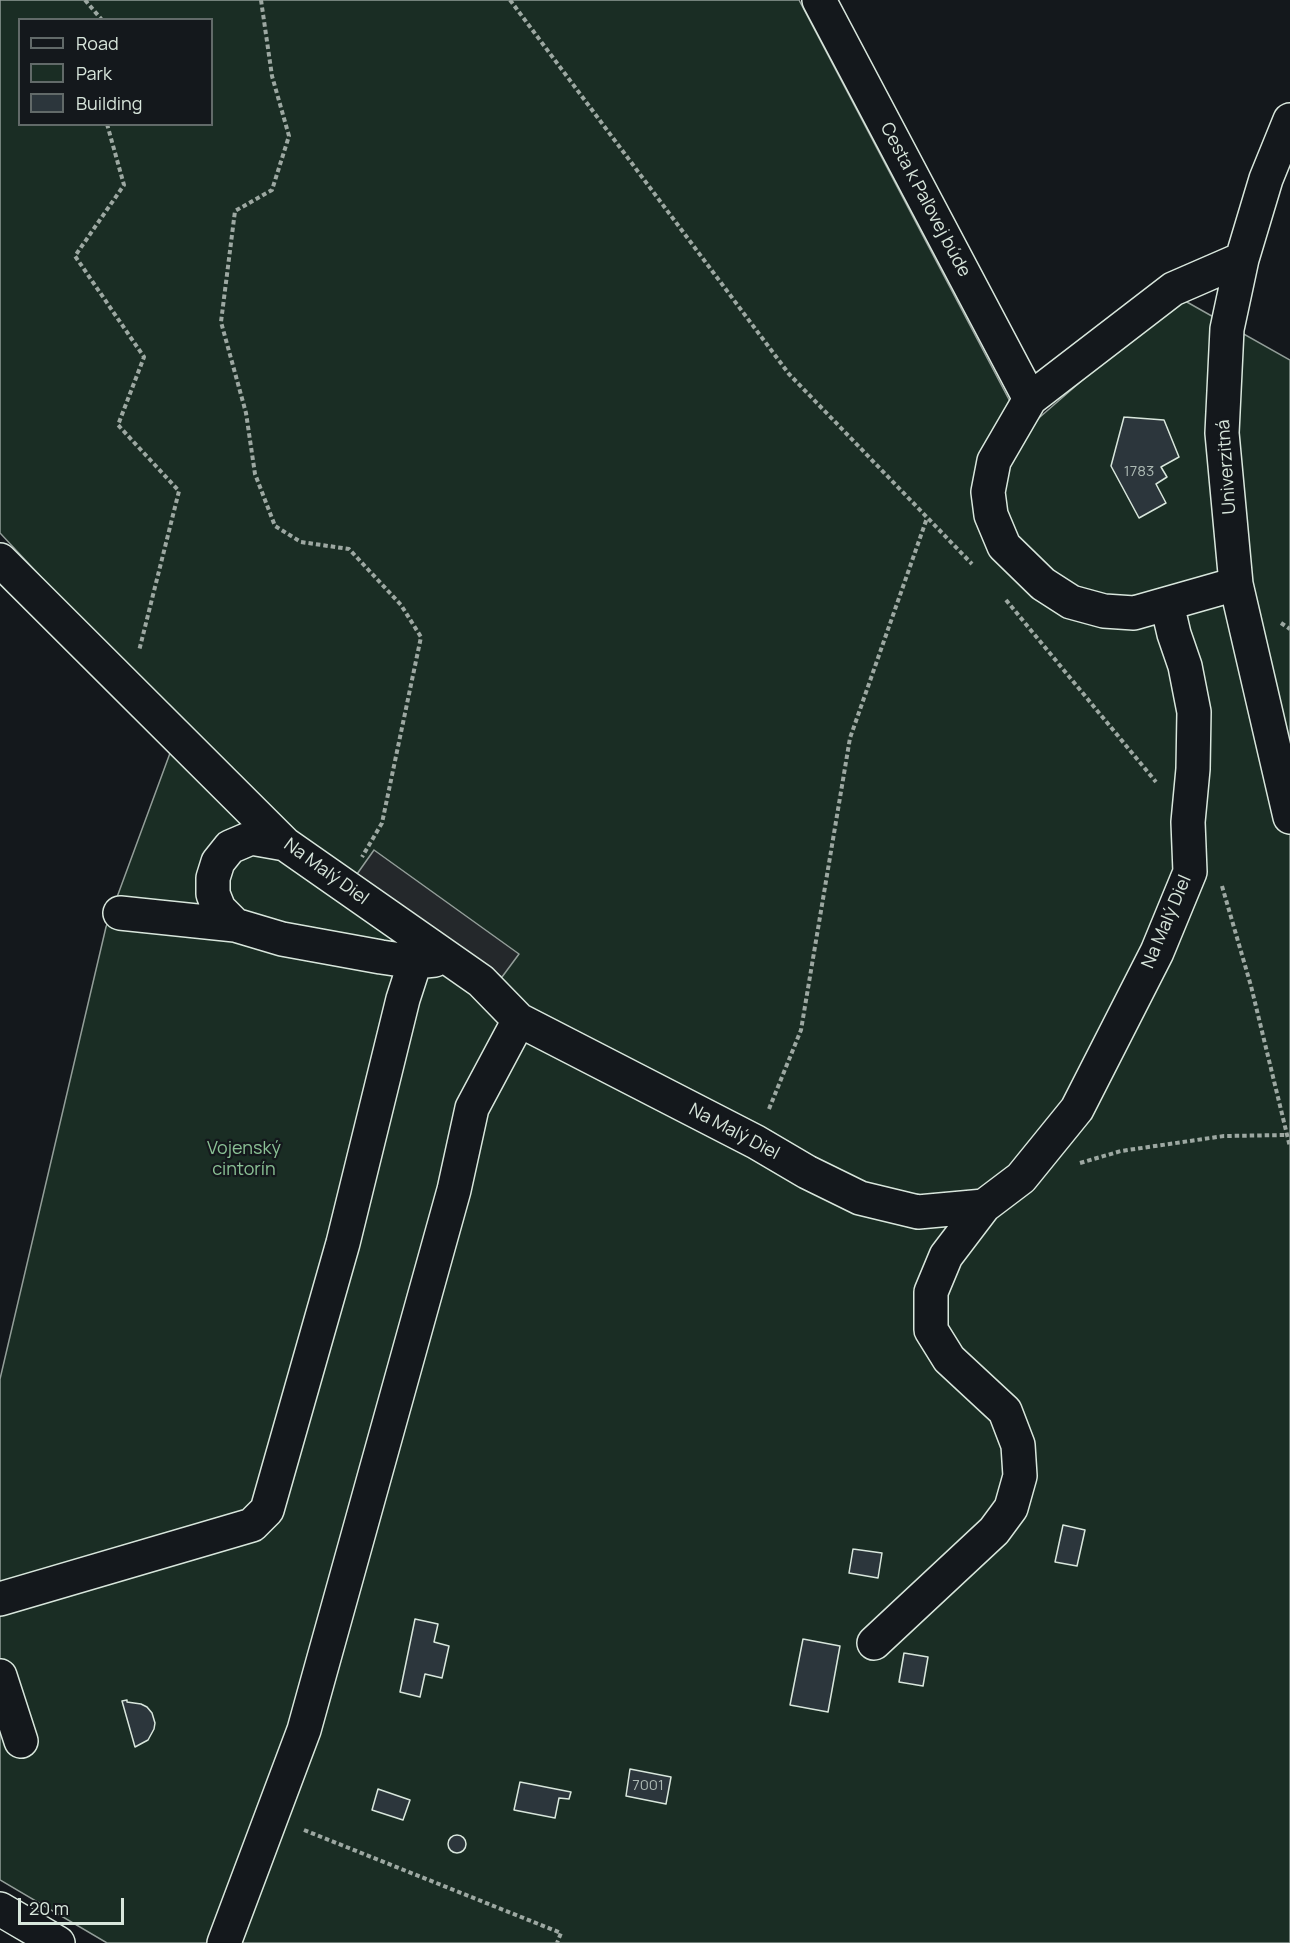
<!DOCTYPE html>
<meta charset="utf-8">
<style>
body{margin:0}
#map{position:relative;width:1290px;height:1943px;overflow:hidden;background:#14181c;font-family:Manrope,sans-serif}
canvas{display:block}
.legend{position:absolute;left:18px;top:18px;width:195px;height:108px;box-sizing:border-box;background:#14181c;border:2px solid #626a69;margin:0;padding:8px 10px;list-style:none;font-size:18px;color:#d8e6dc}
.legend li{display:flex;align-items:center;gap:12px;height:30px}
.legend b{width:30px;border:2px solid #626a69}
.scale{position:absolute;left:18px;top:1898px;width:106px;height:27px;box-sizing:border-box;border:3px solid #d8e6dc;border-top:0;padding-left:8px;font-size:18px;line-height:21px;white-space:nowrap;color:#d8e6dc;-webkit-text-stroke:4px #14181c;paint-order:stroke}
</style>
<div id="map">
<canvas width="1290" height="1943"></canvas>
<ul class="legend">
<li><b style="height:8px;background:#14181c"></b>Road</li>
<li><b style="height:16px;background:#1a2d24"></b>Park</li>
<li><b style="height:16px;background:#2c363c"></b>Building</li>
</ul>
<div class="scale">20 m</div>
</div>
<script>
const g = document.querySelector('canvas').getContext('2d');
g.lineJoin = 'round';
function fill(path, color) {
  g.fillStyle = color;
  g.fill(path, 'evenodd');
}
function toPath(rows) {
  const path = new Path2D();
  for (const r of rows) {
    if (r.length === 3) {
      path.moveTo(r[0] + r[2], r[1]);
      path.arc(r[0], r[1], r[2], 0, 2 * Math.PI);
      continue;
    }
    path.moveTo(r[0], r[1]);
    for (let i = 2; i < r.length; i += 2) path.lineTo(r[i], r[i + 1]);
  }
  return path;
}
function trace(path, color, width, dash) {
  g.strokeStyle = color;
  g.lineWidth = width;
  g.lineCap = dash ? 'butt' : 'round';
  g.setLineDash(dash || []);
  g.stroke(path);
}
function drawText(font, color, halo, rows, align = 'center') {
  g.font = font + ' Manrope,sans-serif';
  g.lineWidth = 4.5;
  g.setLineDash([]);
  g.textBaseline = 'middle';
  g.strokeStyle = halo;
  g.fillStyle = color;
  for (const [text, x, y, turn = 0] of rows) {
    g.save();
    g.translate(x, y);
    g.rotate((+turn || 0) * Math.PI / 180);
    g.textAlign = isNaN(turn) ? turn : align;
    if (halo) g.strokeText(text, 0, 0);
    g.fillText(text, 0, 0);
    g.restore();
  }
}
const green = toPath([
 [0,0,799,0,1025,430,1178,297,1290,360,1290,1943,107,1943,0,1880,0,1379,106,927,180,726,0,533,0,0],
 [20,20,212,20,212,124,20,124,20,20]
]);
const parking = toPath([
 [374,850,519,954,502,977,357,874,374,850]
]);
const building = toPath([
 [1124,417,1164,420,1179,457,1161,467,1167,477,1156,484,1166,503,1139,518,1111,466,1124,417],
 [1063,1525,1085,1530,1077,1566,1055,1562,1063,1525],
 [853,1549,882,1553,878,1578,849,1573,853,1549],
 [415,1619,438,1624,434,1642,449,1646,442,1678,425,1674,420,1697,400,1692,415,1619],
 [803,1639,840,1646,828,1712,790,1705,803,1639],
 [904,1653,928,1657,923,1686,899,1682,904,1653],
 [127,1700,127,1702,141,1704,147,1707,152,1713,155,1723,154,1729,148,1740,135,1747,122,1701,127,1700],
 [630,1769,671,1777,666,1804,626,1796,630,1769],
 [520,1782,571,1792,569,1799,559,1798,555,1818,514,1810,520,1782],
 [378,1789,410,1800,403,1820,372,1810,378,1789],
 [457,1844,9]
]);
const path = toPath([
 [85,0,102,20],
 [261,0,272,76,289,136,272,190,235,211,221,322,246,413,255,474,275,526,301,542,349,549,401,605,421,637,382,823,362,857],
 [510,0,789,374,972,564],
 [107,124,124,185,75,256,144,357,118,425,179,491,139,651],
 [1006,600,1156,782],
 [1281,623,1290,629],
 [1222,886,1251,986,1290,1147],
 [769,1109,801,1030,850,738,927,518],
 [1080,1163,1121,1151,1224,1136,1287,1135],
 [304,1830,561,1933,557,1943]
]);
const minor = toPath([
 [819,0,1030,399],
 [1290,120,1266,179,1242,259,1227,329,1222,433,1236,584,1290,817],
 [0,560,285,844,481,981,519,1020,756,1142,807,1172,860,1198,918,1212,984,1206,1021,1178,1077,1109,1157,952,1190,872,1188,822,1193,769,1194,712,1185,666,1174,634,1167,604],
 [1236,584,1134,613,1104,611,1071,602,1043,584,1004,546,991,515,988,492,994,461,1030,399,1173,289,1242,259],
 [285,844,251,838,230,847,218,862,213,878,213,894,219,909,235,925,282,939,381,957,415,962,435,960],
 [120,913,235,925],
 [0,1599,252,1525,267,1510,343,1243,403,999,415,962],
 [874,1643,994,1531,1011,1508,1020,1476,1018,1445,1005,1411,949,1359,931,1330,931,1292,946,1256,984,1206],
 [0,1676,21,1741],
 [0,1909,58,1943],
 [224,1943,304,1730,454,1190,472,1108,519,1020]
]);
const numberNames = [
 ["1783",1139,472],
 ["7001",648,1786]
];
const streetNames = [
 ["Cesta k Paľovej búde",925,200,62],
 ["Univerzitná",1227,467,-94],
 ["Na Malý Diel",326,872,36],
 ["Na Malý Diel",1167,922,-67],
 ["Na Malý Diel",734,1132,28]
];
const parkNames = [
 ["Vojenský",244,1149],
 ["cintorín",244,1170]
];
fill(green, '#1a2d24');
trace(green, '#939e99', 1.5);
fill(parking, '#24282b');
trace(parking, '#939e99', 1.5);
fill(building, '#2c363c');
trace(building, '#d8e6dc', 1.5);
trace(minor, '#d8e6dc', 36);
trace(path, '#9da8a2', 4, [4.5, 3]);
trace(minor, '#14181c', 33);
drawText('15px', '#adbab4', null, numberNames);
drawText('18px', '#d8e6dc', '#14181c', streetNames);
drawText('18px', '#8ac095', '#14181c', parkNames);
</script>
